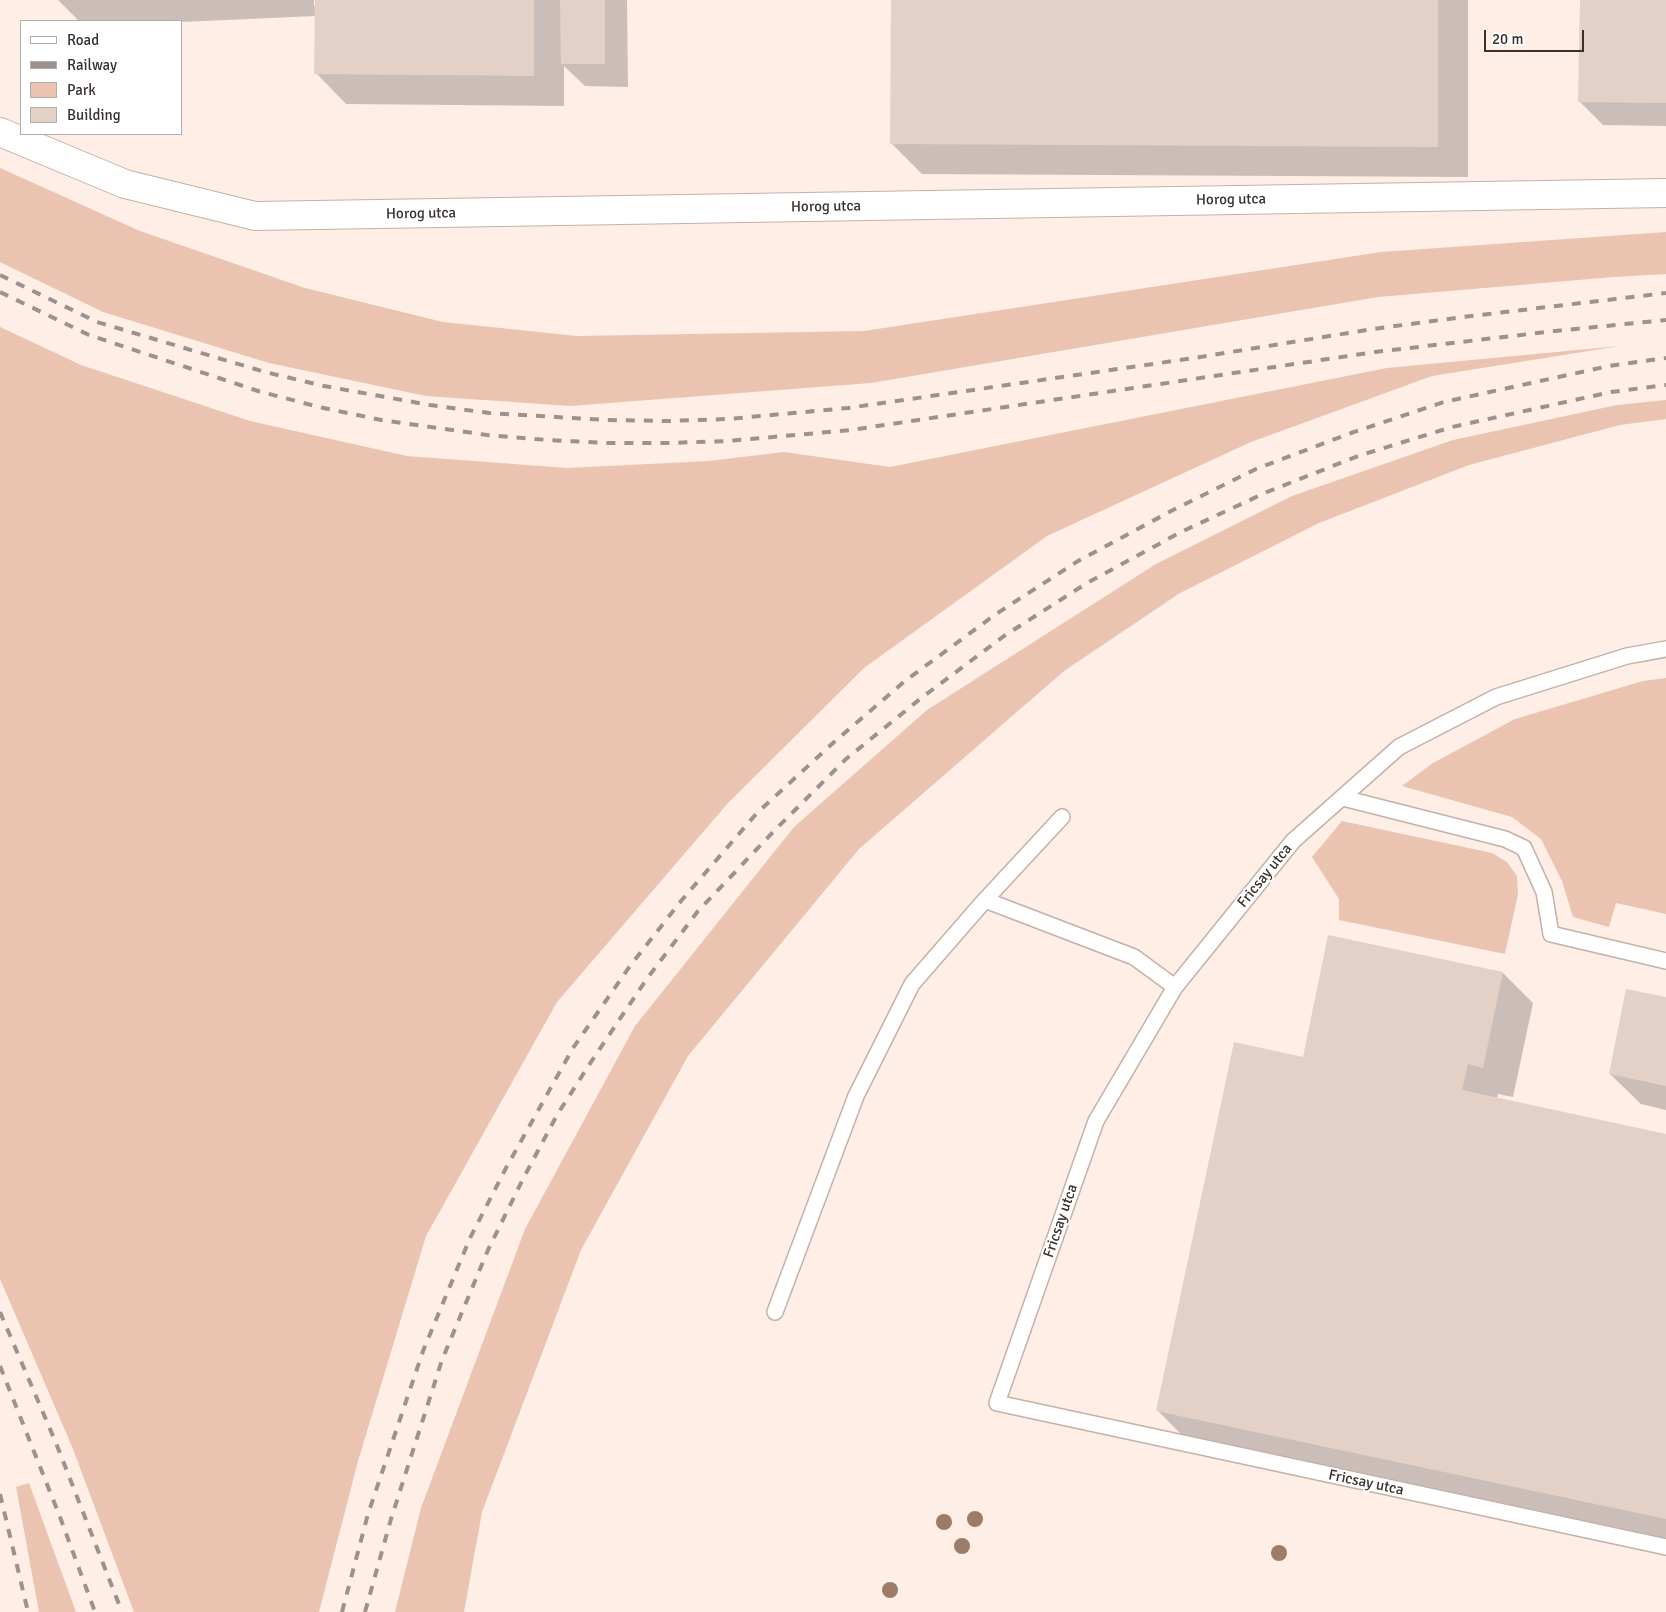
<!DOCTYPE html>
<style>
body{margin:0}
#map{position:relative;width:1666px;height:1612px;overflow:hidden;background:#feeee6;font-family:Signika,sans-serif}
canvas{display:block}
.legend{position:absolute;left:20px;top:20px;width:162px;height:115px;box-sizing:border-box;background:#fff;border:1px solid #b0adab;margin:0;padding:6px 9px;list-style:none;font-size:15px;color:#39312d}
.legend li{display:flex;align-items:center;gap:10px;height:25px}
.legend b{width:25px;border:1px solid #b0adab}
.scale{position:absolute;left:1484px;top:30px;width:100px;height:22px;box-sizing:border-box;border:2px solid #39312d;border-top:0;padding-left:6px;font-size:15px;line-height:18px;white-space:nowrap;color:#39312d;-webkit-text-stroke:4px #fff;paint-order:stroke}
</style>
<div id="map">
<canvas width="1666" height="1612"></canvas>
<ul class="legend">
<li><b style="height:6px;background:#fff"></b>Road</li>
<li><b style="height:6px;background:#9d918b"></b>Railway</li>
<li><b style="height:14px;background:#eac4b0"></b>Park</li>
<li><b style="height:14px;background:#e3d0c6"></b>Building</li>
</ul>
<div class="scale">20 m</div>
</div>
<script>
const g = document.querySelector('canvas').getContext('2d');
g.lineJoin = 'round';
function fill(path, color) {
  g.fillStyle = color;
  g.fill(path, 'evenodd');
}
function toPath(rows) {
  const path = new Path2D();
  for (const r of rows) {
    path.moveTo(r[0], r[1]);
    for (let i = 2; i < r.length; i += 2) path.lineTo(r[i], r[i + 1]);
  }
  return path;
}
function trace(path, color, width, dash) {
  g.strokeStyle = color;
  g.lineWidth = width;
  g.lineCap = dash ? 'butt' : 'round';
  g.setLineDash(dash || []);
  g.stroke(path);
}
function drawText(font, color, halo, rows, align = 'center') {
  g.font = font + ' Signika,sans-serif';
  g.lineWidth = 4;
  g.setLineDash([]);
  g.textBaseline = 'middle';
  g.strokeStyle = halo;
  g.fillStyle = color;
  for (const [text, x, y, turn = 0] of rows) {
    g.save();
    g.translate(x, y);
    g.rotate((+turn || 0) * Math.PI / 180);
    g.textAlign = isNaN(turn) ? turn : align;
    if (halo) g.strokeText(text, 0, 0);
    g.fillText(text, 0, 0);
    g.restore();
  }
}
const green = toPath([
 [0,168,140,231,305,288,443,322,577,336,864,331,1381,252,1666,232,1666,274,1614,277,1378,297,871,383,570,406,426,396,269,363,103,312,0,262],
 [0,327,81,365,250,421,407,456,567,468,709,461,784,452,890,467,1387,368,1620,346,1432,376,1251,442,1047,536,864,668,728,803,557,1002,426,1236,358,1461,319,1612,134,1612,73,1449,0,1279],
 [1666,400,1666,419,1620,425,1469,465,1319,523,1180,593,1064,671,859,849,688,1056,581,1250,482,1512,464,1612,395,1612,421,1508,525,1229,635,1026,794,827,927,710,1156,564,1292,496,1453,440,1617,405],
 [1666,678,1666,914,1616,903,1609,927,1573,917,1562,881,1541,839,1512,817,1402,786,1433,763,1515,719,1643,681],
 [1342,821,1492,853,1507,862,1517,876,1518,894,1505,954,1339,920,1339,899,1312,857],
 [29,1483,76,1612,39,1612,16,1487]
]);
const shadow = toPath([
 [58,0,314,0,314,6,316,6,316,0,627,0,628,87,585,86,564,66,564,106,346,104,316,73,316,16,181,22,79,21],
 [892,0,1468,0,1468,177,922,174,892,144],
 [1581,0,1666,0,1666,126,1603,125,1580,102],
 [1503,973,1533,1003,1513,1097,1498,1094,1497,1099,1666,1135,1666,1543,1188,1441,1158,1411,1304,1058],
 [1666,998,1666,1110,1641,1104,1610,1074]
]);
const building = toPath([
 [315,0,534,0,534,76,314,74],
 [560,0,605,0,605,64,561,64],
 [891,0,1438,0,1438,147,890,144],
 [1580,0,1666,0,1666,103,1578,102],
 [1328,935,1503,972,1483,1068,1468,1064,1462,1090,1666,1134,1666,1519,1156,1411,1234,1042,1303,1057],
 [1626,989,1666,997,1666,1086,1609,1074]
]);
const lane = toPath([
 [1666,649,1627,656,1496,697,1399,747,1293,841,1175,987,1096,1121,997,1403,1666,1547],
 [1343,798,1505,839,1524,848,1544,892,1551,934,1666,961],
 [985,900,1134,957,1175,987],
 [775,1312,856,1096,912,984,985,900,1062,817]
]);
const street = toPath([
 [0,132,125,184,255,216,1666,193]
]);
const rail = toPath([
 [0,275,97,322,265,372,324,386,430,405,489,413,607,420,668,421,728,419,848,408,1194,358,1373,329,1463,317,1666,293],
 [0,292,89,335,258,391,319,407,381,420,487,435,548,440,607,443,668,443,728,441,851,430,1375,352,1555,331,1666,320],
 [0,1312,56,1443,122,1612],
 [0,1366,60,1517,95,1612],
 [0,1494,28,1612],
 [342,1612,368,1514,423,1351,470,1238,506,1168,573,1048,630,966,681,901,757,813,833,743,905,681,996,614,1078,561,1173,510,1256,469,1351,433,1444,402,1609,366,1666,358],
 [365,1612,391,1519,442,1360,488,1250,523,1179,557,1115,591,1062,646,980,698,911,775,830,846,759,920,699,1004,636,1087,583,1181,532,1267,492,1358,456,1452,427,1611,392,1666,385]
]);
const trees = [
 [975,1519],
 [944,1522],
 [962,1546],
 [1279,1553],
 [890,1590]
];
const streetNames = [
 ["Horog utca",1231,200,-1],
 ["Horog utca",826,207,-1],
 ["Horog utca",421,214,-1],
 ["Fricsay utca",1265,876,-51],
 ["Fricsay utca",1061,1221,-71],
 ["Fricsay utca",1366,1483,12]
];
fill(green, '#eac4b0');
fill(shadow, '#0003');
fill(building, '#e3d0c6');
trace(lane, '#c4b1a8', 18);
trace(street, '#c4b1a8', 30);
trace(lane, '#fff', 15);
trace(street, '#fff', 28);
trace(rail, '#9d918b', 4, [9, 9]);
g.fillStyle = '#9a7c69';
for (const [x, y] of trees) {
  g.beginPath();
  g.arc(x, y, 8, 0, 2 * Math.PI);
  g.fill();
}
drawText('15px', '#39312d', '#fff', streetNames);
</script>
